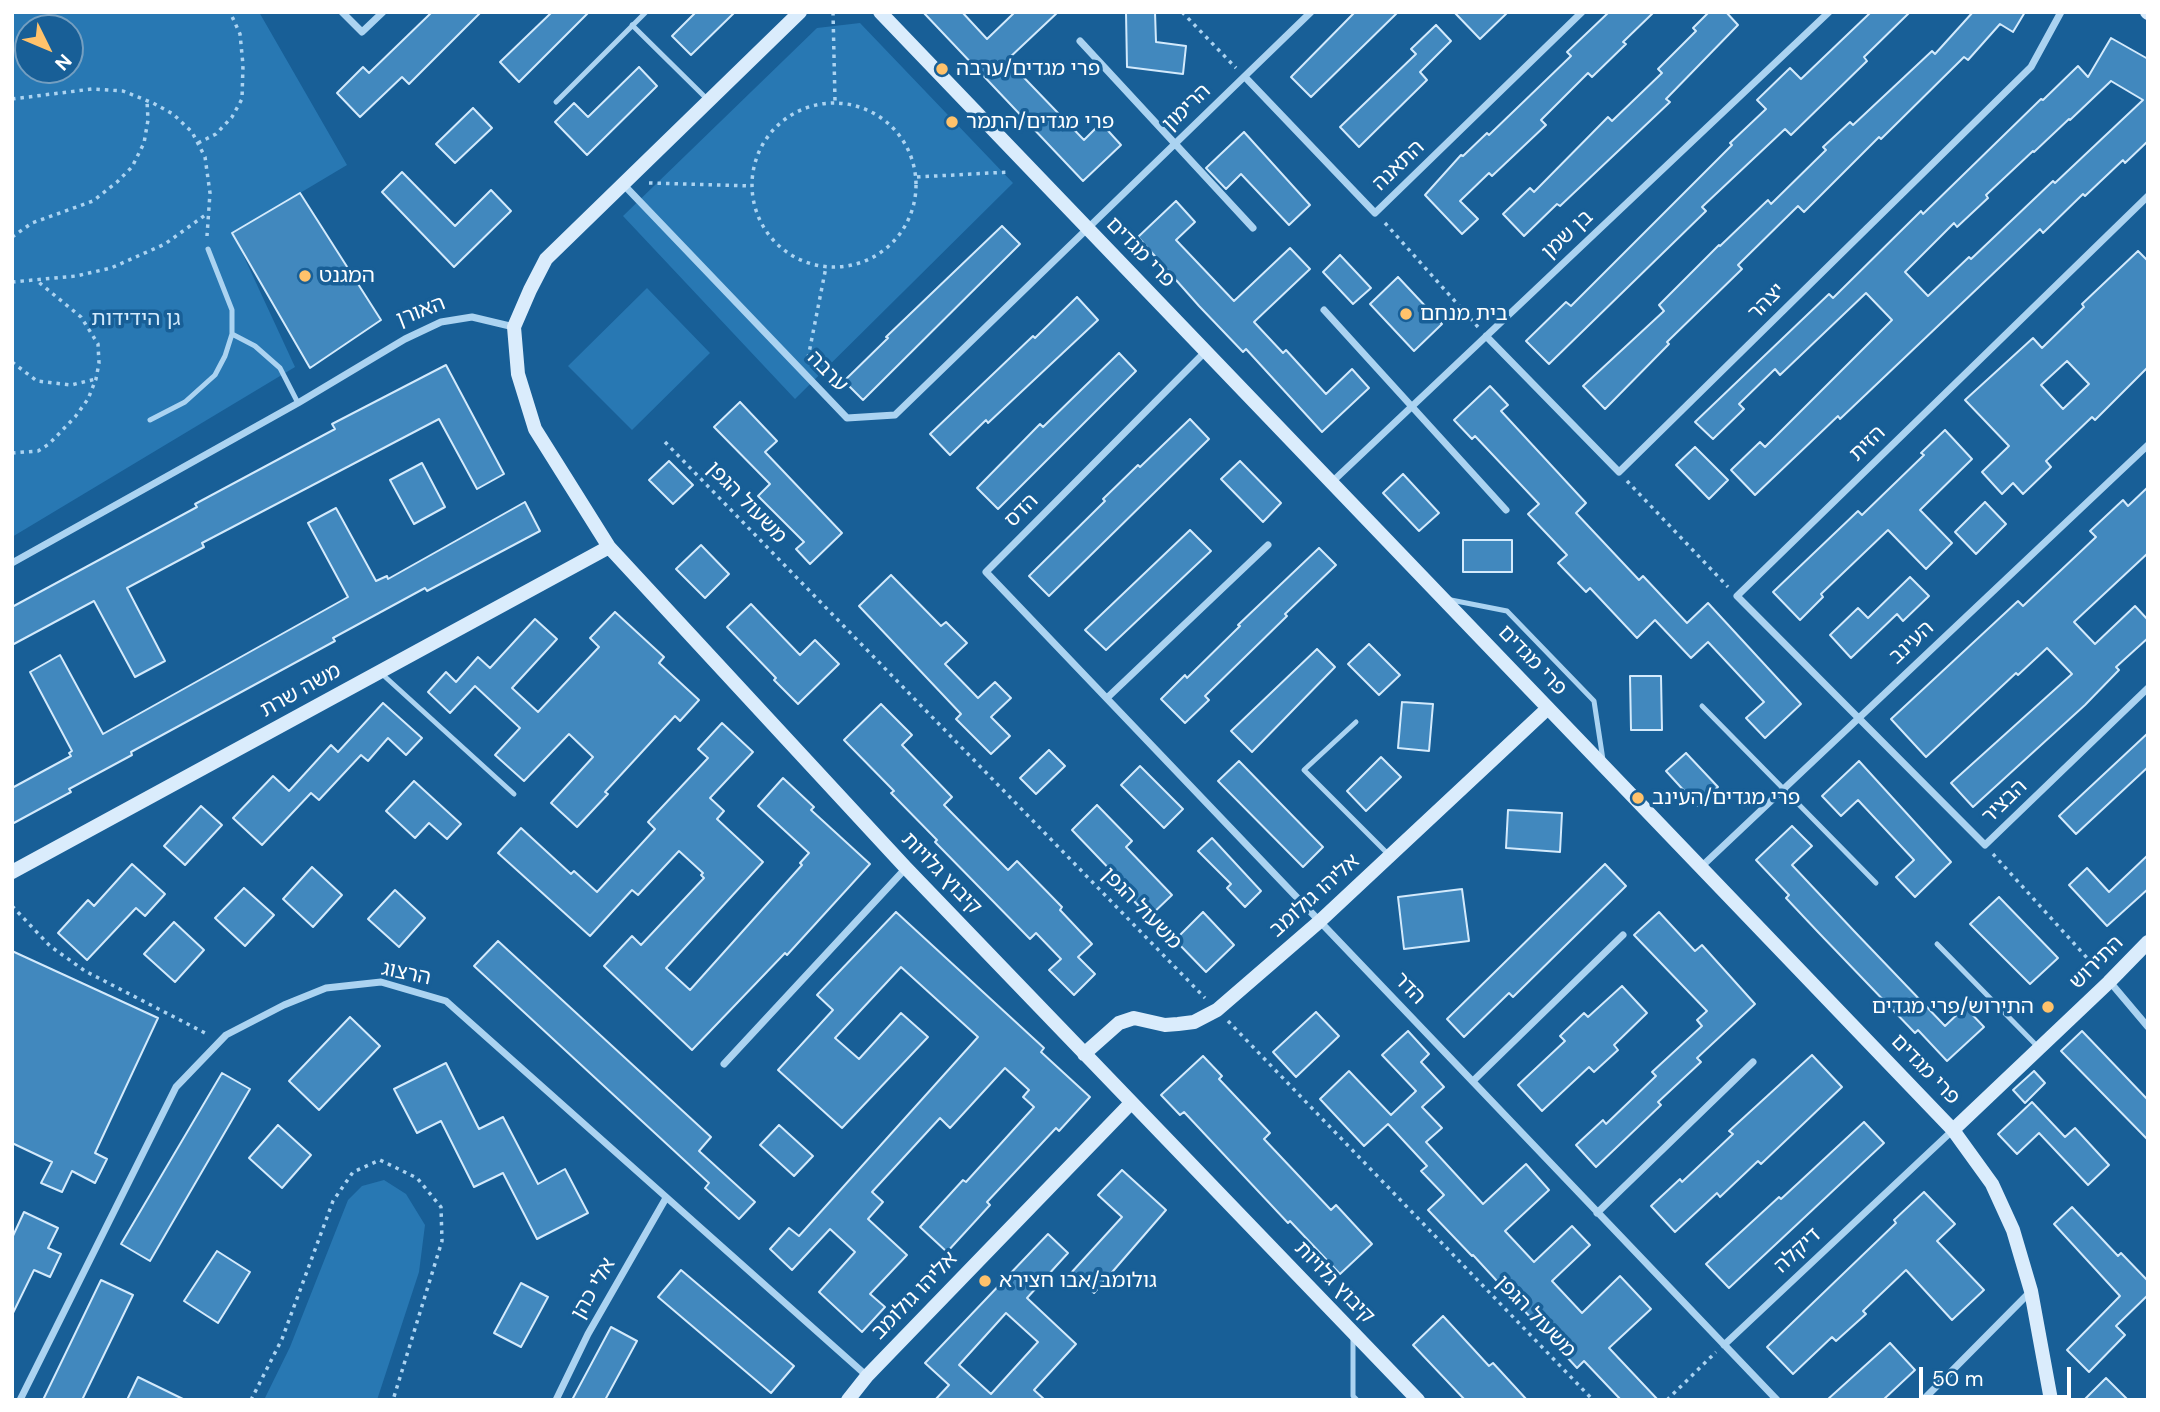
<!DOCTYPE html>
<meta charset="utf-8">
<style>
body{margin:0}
#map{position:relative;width:2160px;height:1412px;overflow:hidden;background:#185f97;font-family:"DM Sans",sans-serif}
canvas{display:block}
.frame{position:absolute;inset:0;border:14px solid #fff;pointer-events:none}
.north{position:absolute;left:14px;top:14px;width:70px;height:70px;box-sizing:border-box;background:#185f97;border:2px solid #749fc1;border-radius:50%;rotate:133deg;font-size:19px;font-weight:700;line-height:28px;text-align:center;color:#fff}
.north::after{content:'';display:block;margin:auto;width:24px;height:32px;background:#ffc26b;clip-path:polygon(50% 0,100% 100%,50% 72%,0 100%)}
.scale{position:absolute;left:1919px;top:1367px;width:152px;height:32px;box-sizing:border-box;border:4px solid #fff;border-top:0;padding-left:9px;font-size:21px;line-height:24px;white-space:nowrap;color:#fff;-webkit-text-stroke:5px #185f97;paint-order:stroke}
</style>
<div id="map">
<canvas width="2160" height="1412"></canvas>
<div class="frame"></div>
<div class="north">N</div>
<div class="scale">50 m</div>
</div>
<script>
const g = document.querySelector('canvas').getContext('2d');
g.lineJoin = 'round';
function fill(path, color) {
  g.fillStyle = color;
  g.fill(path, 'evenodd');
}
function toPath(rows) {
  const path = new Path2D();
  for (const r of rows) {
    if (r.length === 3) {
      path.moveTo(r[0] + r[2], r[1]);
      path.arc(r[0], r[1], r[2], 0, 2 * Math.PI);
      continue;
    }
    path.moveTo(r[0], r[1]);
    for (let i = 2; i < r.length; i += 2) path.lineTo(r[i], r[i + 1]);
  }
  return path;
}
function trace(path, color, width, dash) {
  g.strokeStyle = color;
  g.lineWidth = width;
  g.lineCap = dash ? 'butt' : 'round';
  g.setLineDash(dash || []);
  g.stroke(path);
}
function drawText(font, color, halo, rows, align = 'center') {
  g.font = font + ' "DM Sans","Noto Sans Hebrew",sans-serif';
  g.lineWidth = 7;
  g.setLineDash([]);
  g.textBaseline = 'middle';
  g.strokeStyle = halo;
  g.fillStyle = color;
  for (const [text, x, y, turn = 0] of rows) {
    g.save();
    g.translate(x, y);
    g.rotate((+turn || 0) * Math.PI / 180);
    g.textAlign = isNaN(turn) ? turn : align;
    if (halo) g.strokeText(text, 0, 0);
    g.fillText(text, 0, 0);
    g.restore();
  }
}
const green = toPath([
 [12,12,259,12,347,165,233,233,295,367,12,537],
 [28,28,70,28,70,70,28,70],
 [860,23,1013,183,795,399,623,216,817,28],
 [647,288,710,353,632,430,568,366],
 [384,1180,406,1194,425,1225,419,1272,377,1400,264,1400,290,1347,348,1200,362,1186]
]);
const building = toPath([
 [432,12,481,12,409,84,402,77,360,117,337,93,363,67,369,73,432,12],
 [552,12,589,12,519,82,500,62,552,12],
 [696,12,735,12,691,55,672,36,696,12],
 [923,12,962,12,987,39,1015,12,1058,12,1007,60,1084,140,1101,123,1121,145,1083,181,923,12],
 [1126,12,1155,12,1156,42,1186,46,1183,74,1127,67,1126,12],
 [1355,12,1398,12,1311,97,1291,77,1355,12],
 [1454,12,1508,12,1480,39,1454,12],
 [1609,12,1654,12,1623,42,1626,44,1592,77,1588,73,1541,120,1546,125,1492,176,1489,173,1460,201,1478,219,1462,234,1425,195,1461,155,1463,156,1487,133,1489,135,1571,56,1567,52,1609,12],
 [1709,12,1726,12,1738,25,1666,99,1670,102,1560,206,1557,204,1524,236,1503,214,1530,188,1534,192,1608,117,1612,121,1662,73,1658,69,1696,31,1693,28,1709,12],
 [1871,12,1910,12,1864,57,1867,61,1791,135,1785,129,1702,207,1706,211,1549,364,1526,341,1566,302,1571,306,1732,145,1730,143,1766,109,1757,100,1790,68,1801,79,1871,12],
 [1973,12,2025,12,2013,32,2000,24,1968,60,1964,57,1881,139,1879,137,1804,212,1798,206,1738,265,1742,269,1667,342,1669,344,1605,409,1583,386,1664,311,1659,305,1719,245,1720,246,1768,200,1771,204,1826,150,1823,147,1850,122,1853,125,1932,51,1935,54,1973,12],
 [1436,25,1451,41,1420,72,1427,80,1359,147,1340,127,1416,54,1411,49,1436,25],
 [2111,38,2148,59,2148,141,2125,163,2123,160,2085,196,2083,194,2043,233,2040,229,1840,419,1838,416,1755,495,1731,470,1760,442,1765,447,1892,320,1866,293,1780,375,1775,369,1739,404,1744,409,1713,439,1695,422,1829,294,1833,298,1921,211,1923,214,2041,99,2043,100,2078,66,2088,77,2111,38],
 [2111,81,2143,100,2055,183,2053,181,1971,259,1969,257,1928,296,1905,272,1954,223,1957,227,1988,198,1986,195,2033,151,2034,152,2069,119,2070,120,2111,81],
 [639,67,657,86,587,155,555,122,574,103,588,117,639,67],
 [473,108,492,128,455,163,436,144,473,108],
 [1244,132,1310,205,1289,225,1241,174,1226,189,1206,168,1244,132],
 [402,172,455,226,491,190,511,211,454,267,382,192,402,172],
 [300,193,381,320,310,368,232,233,300,193],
 [1176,201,1195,222,1176,240,1234,301,1290,248,1310,269,1254,322,1283,353,1286,350,1326,394,1352,369,1369,388,1322,432,1246,349,1243,352,1199,306,1138,237,1176,201],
 [1002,226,1020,244,863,400,844,381,888,338,886,337,1002,226],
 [2138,251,2148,261,2148,367,2095,420,2092,417,2046,461,2051,467,2023,494,2013,483,2002,494,1982,472,2009,446,1965,400,2033,338,2042,348,2084,307,2082,304,2138,251],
 [2067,361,2089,384,2063,409,2041,385,2067,361],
 [1340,255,1371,288,1353,304,1323,272,1340,255],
 [1398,277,1442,324,1414,351,1370,304,1398,277],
 [1077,297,1098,320,988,423,986,420,950,455,930,434,1033,336,1035,338,1077,297],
 [1119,353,1136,371,998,509,977,488,1040,424,1043,427,1119,353],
 [446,365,504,474,477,489,439,419,202,543,204,547,127,588,165,661,135,677,94,601,12,645,12,607,197,507,195,504,335,429,332,424,446,365],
 [1490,386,1508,405,1501,411,1586,503,1576,513,1639,580,1643,576,1687,623,1708,603,1801,704,1765,738,1746,718,1764,702,1708,642,1691,658,1655,620,1637,638,1590,588,1586,592,1558,563,1567,555,1528,514,1539,504,1475,436,1472,439,1454,420,1490,386],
 [740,402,777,441,765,452,842,533,810,564,796,549,804,542,758,496,770,484,714,427,740,402],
 [1190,419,1209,439,1049,596,1029,576,1105,501,1103,499,1138,465,1140,467,1190,419],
 [1945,430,1972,459,1920,510,1952,543,1926,569,1888,530,1821,594,1823,597,1800,620,1773,592,1858,511,1862,515,1924,455,1921,453,1945,430],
 [1695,447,1728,480,1709,499,1676,465,1695,447],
 [669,461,693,485,673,504,649,480,669,461],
 [1240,461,1281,503,1263,522,1221,479,1240,461],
 [422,463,445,507,414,524,390,480,422,463],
 [1403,474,1439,513,1419,531,1383,493,1403,474],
 [2148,487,2148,553,2074,622,2095,644,2135,606,2148,620,2148,638,2116,667,2119,670,2085,705,1973,807,1951,783,2072,674,2047,648,2018,675,2016,673,1926,757,1891,719,2018,601,2023,606,2096,537,2090,531,2123,500,2128,506,2148,487],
 [525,502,540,531,427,591,425,588,333,638,335,641,131,752,132,755,69,789,71,792,12,824,12,788,71,756,69,753,72,751,30,672,60,655,103,734,348,597,308,523,336,508,376,581,387,576,388,579,525,502],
 [1985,502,2006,524,1976,554,1955,532,1985,502],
 [1190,530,1211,551,1106,650,1085,630,1190,530],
 [1463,540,1512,540,1512,572,1463,572,1463,540],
 [701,545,729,574,705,598,676,569,701,545],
 [1319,548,1336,565,1285,614,1287,616,1205,696,1209,700,1185,723,1161,699,1185,675,1187,678,1240,626,1238,625,1319,548],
 [891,575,941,626,946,622,967,643,945,664,978,698,995,682,1011,698,991,717,1010,736,991,754,956,719,961,714,859,606,891,575],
 [1910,577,1929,596,1903,621,1897,614,1851,658,1830,635,1858,608,1868,618,1910,577],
 [751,604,800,655,815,640,839,664,798,704,774,680,776,678,727,627,751,604],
 [615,612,664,657,659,663,699,700,680,721,675,716,605,792,608,794,577,827,551,803,593,757,569,734,524,781,495,755,520,728,475,686,450,713,428,692,446,672,456,682,478,657,490,668,535,619,557,639,512,688,538,712,599,647,590,638,615,612],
 [1369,644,1400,675,1379,695,1348,664,1369,644],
 [1317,649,1335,667,1252,752,1231,731,1317,649],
 [1630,676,1661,676,1662,730,1631,730,1630,676],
 [1402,702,1433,704,1429,751,1398,748,1402,702],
 [383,703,422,738,406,755,388,738,368,761,361,755,319,800,311,793,262,845,233,818,273,776,289,791,331,745,338,752,383,703],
 [881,704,912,735,902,745,952,797,944,805,1008,870,1017,861,1062,907,1060,910,1092,944,1078,957,1095,974,1074,995,1049,970,1061,959,1036,933,1030,939,935,842,937,840,891,793,894,791,844,740,881,704],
 [722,723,753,752,710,798,724,811,717,819,763,862,666,968,690,990,802,865,800,863,809,853,758,806,783,778,814,807,811,810,870,864,787,955,785,953,692,1050,604,966,632,936,641,945,704,878,701,875,703,873,679,851,638,895,632,890,590,936,498,853,521,828,571,874,574,871,597,892,655,829,648,822,708,758,698,749,722,723],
 [2148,733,2148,767,2076,834,2059,816,2148,733],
 [1049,750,1065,766,1036,794,1020,778,1049,750],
 [1686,753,1718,787,1698,806,1666,771,1686,753],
 [1381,757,1401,777,1366,811,1347,791,1381,757],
 [1239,761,1323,847,1303,867,1218,781,1239,761],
 [1859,761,1951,862,1915,897,1896,877,1914,860,1858,800,1841,816,1822,796,1859,761],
 [1140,766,1183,809,1164,828,1121,785,1140,766],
 [414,781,461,824,447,839,429,823,415,838,386,811,414,781],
 [1097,805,1132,841,1126,847,1172,895,1149,917,1115,881,1118,878,1072,830,1097,805],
 [201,806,222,825,185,865,164,846,201,806],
 [1508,810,1562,813,1560,852,1506,848,1508,810],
 [1792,826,1812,846,1792,865,1854,931,1945,1026,1965,1007,1984,1027,1947,1061,1918,1030,1915,1033,1818,932,1786,898,1789,895,1756,860,1792,826],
 [1212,838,1261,891,1245,907,1227,888,1231,884,1198,851,1212,838],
 [2148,855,2148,889,2107,926,2069,885,2087,868,2109,892,2148,855],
 [132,864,165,894,145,916,136,908,87,960,58,933,88,900,94,906,132,864],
 [1605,864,1626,886,1513,997,1509,993,1464,1037,1447,1019,1605,864],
 [312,867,342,895,313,927,283,899,312,867],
 [244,888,274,915,245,946,215,918,244,888],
 [1462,889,1469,941,1404,949,1398,897,1462,889],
 [395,890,425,918,399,947,368,919,395,890],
 [1999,897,2058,958,2030,984,1970,924,1999,897],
 [896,912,1044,1048,1041,1052,1090,1097,1059,1131,1056,1128,987,1202,990,1205,947,1252,920,1227,963,1180,966,1182,1034,1107,1023,1097,1029,1090,1005,1068,950,1128,940,1118,872,1192,883,1202,868,1219,907,1255,870,1294,885,1307,862,1332,819,1292,855,1252,830,1229,792,1270,770,1249,789,1228,799,1236,978,1037,901,967,835,1038,859,1059,901,1013,928,1037,842,1128,778,1070,833,1010,817,995,896,912],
 [1203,912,1234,945,1206,972,1175,940,1203,912],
 [1659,912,1695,951,1702,945,1755,1004,1697,1058,1701,1062,1658,1102,1661,1105,1596,1167,1576,1145,1603,1120,1606,1124,1656,1076,1652,1072,1702,1026,1697,1020,1707,1011,1634,935,1659,912],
 [174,922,204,950,175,982,144,954,174,922],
 [498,941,711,1137,699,1151,755,1202,739,1219,705,1188,709,1183,474,966,498,941],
 [12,951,158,1018,95,1153,107,1159,95,1183,72,1171,62,1192,41,1183,52,1162,12,1143,12,951],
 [1622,986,1647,1013,1614,1045,1618,1050,1594,1072,1589,1067,1542,1111,1518,1085,1565,1041,1560,1036,1584,1013,1588,1017,1622,986],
 [1316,1012,1339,1036,1296,1077,1273,1052,1316,1012],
 [350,1017,380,1046,319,1110,289,1081,350,1017],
 [1408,1031,1429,1054,1421,1062,1444,1087,1422,1107,1442,1128,1426,1142,1483,1204,1526,1164,1549,1190,1505,1231,1534,1262,1572,1226,1590,1245,1552,1281,1582,1313,1620,1276,1651,1309,1609,1348,1658,1400,1621,1400,1584,1361,1577,1368,1473,1255,1472,1256,1428,1210,1444,1195,1421,1171,1427,1166,1388,1124,1364,1146,1320,1099,1349,1071,1391,1115,1416,1091,1382,1055,1408,1031],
 [2082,1031,2148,1100,2148,1140,2061,1051,2082,1031],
 [1812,1055,1842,1087,1761,1164,1758,1161,1720,1197,1717,1193,1675,1232,1651,1206,1680,1179,1682,1182,1733,1134,1729,1131,1812,1055],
 [1203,1056,1222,1076,1219,1079,1270,1133,1264,1139,1331,1210,1336,1205,1372,1244,1340,1274,1290,1221,1288,1223,1184,1112,1180,1115,1161,1095,1203,1056],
 [446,1063,479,1129,503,1117,538,1184,565,1169,588,1213,537,1239,503,1173,474,1187,441,1121,417,1133,394,1089,446,1063],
 [2034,1071,2045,1083,2025,1103,2013,1090,2034,1071],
 [222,1073,250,1089,150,1261,121,1244,222,1073],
 [2032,1102,2065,1137,2075,1128,2109,1165,2088,1185,2039,1133,2017,1154,1998,1134,2032,1102],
 [1864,1122,1884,1143,1729,1288,1706,1264,1779,1197,1781,1199,1864,1122],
 [278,1125,311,1155,282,1188,249,1158,278,1125],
 [779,1125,813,1156,794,1176,760,1145,779,1125],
 [1122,1170,1166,1210,1094,1293,1071,1273,1122,1217,1098,1195,1122,1170],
 [1924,1192,1955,1224,1937,1241,1984,1290,1952,1320,1906,1270,1863,1311,1866,1314,1836,1341,1832,1337,1793,1374,1767,1347,1896,1223,1894,1220,1924,1192],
 [2072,1207,2118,1256,2121,1253,2148,1281,2148,1295,2116,1326,2125,1335,2089,1372,2067,1350,2120,1296,2054,1224,2072,1207],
 [24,1212,58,1228,48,1248,61,1254,50,1277,34,1270,12,1315,12,1238,24,1212],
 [1048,1234,1068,1253,1027,1298,1076,1344,1034,1390,1045,1400,935,1400,949,1385,925,1363,1048,1234],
 [1006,1313,1038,1342,991,1394,959,1365,1006,1313],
 [217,1251,250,1272,218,1323,184,1301,217,1251],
 [681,1270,794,1366,771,1393,658,1297,681,1270],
 [101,1280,133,1295,82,1400,43,1400,101,1280],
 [521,1283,548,1297,521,1347,494,1333,521,1283],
 [1443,1316,1489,1366,1493,1363,1527,1400,1465,1400,1413,1345,1443,1316],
 [611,1327,637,1341,605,1400,572,1400,611,1327],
 [1890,1343,1915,1370,1883,1400,1827,1400,1890,1343],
 [138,1377,185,1400,127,1400,138,1377],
 [2106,1378,2128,1400,2084,1400,2106,1378]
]);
const path = toPath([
 [833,12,835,101],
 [1182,12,1236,68],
 [12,99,92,89,123,91,153,103,173,114,192,132,205,157,210,193,207,236],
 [834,185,82],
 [198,143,216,134,232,117,242,99,243,65,240,34,230,12],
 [917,177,1009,172],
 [649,183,751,186],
 [1385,223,1478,327],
 [12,237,32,223,93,201,117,182,132,167,144,143,148,120,147,101],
 [12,282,76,276,111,268,165,244,208,213],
 [808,358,826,267],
 [12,362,37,381,71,385,96,379],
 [665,442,1205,998],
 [12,453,38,451,49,444,75,417,88,399,96,379,99,363,98,344,81,317,36,280],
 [1627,481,1728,587],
 [1993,854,2098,970],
 [12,906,50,946,85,971,207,1034],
 [1228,1021,1593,1400],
 [251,1400,282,1339,333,1201,353,1172,380,1160,417,1178,441,1207,442,1241,393,1400],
 [1667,1400,1716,1352]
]);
const lane = toPath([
 [632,25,707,99],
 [556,102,646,12],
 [232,334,255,346,280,368,298,403],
 [150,420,185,402,215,375,225,356,232,334,232,310,208,249],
 [1451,600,1507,611,1594,701,1603,760],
 [382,674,514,794],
 [1702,706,1876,883],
 [1356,722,1304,770,1388,854],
 [1937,944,2038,1047],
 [1353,1338,1353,1396,1357,1400]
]);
const street = toPath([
 [342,12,362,32,383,12],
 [1080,41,1253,228],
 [1245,77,1375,213,1582,12],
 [623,184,847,418,895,415,1311,12],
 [2148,196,1737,596,1985,845,2148,688],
 [1324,310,1506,510],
 [1486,336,1619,472,2031,67,2061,12],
 [1205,352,986,572,1777,1400],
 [1332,482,1829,12],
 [12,563,298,403,405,339,441,322,472,317,514,327],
 [1107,698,1268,545],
 [1701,867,2148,445],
 [2110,982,2148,1027],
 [724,1064,906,868],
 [1473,1081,1623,935],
 [1597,1213,1753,1062],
 [1724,1345,1953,1130],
 [20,1400,176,1087,226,1035,284,1005,326,988,381,982,446,1001,867,1376],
 [556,1400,588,1334,666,1198],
 [1923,1400,2031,1291]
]);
const secondary = toPath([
 [800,12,546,259,530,290,514,327,518,374,535,429,609,547,906,868,1418,1400],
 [880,12,1953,1130,1992,1184,2013,1230,2031,1291,2051,1400],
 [2147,12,2148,13],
 [12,872,609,547],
 [1084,1054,1119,1023,1134,1018,1165,1025,1178,1024,1194,1022,1217,1010,1320,921,1548,708],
 [1953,1130,2109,982,2148,942],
 [848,1400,867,1376,1131,1103]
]);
const markers = [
 [942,69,7,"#ffc26b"],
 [952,122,7,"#ffc26b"],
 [305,276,7,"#ffc26b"],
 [1406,314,7,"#ffc26b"],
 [1638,798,7,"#ffc26b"],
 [2048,1007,7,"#ffc26b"],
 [985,1281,7,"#ffc26b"]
];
const poiNames = [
 ["פרי מגדים/ערבה",956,69],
 ["פרי מגדים/התמר",966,122],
 ["המגנט",319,276],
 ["בית מנחם",1420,314],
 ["פרי מגדים/העינב",1652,798],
 ["התירוש/פרי מגדים",2034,1007,"right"],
 ["גולומב/אבו חצירא",999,1281]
];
const streetNames = [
 ["הרימון",1187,108,-44],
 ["התאנה",1399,166,-44],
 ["בן שמן",1568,235,-43],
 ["פרי מגדים",1140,253,46],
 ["יצהר",1767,302,-45],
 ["האורן",421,312,-21],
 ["ערבה",827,372,46],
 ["הזית",1868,444,-44],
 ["משעול הגפן",746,503,46],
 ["הדס",1022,511,-45],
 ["העינב",1912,643,-43],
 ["פרי מגדים",1532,661,46],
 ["משה שרת",301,691,-29],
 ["הבציר",2005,802,-44],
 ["קיבוץ גלויות",941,874,46],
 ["אליהו גולומב",1315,896,-42],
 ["משעול הגפן",1141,909,46],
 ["התירוש",2097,963,-45],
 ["הרצוג",406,974,12],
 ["הדר",1409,989,46],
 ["פרי מגדים",1925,1070,46],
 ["דיקלה",1798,1251,-43],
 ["קיבוץ גלויות",1334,1283,46],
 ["אלי כהן",594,1289,-60],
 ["אליהו גולומב",915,1296,-46],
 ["משעול הגפן",1535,1317,46]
];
const parkNames = [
 ["גן הידידות",136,319]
];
fill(green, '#2878b3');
fill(building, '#4188be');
trace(building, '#d3eafc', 2);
trace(path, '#abd3f1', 3.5, [3.5, 5]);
trace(lane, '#abd3f1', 5);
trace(street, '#abd3f1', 7);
trace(secondary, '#daecfc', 14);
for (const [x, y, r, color] of markers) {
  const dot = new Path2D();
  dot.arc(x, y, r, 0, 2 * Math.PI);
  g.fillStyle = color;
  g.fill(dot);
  trace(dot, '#185f97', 2.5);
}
drawText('21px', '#fff', '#185f97', poiNames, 'left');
drawText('21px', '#fff', '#185f97', streetNames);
drawText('21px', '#d3eafc', '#185f97', parkNames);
</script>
